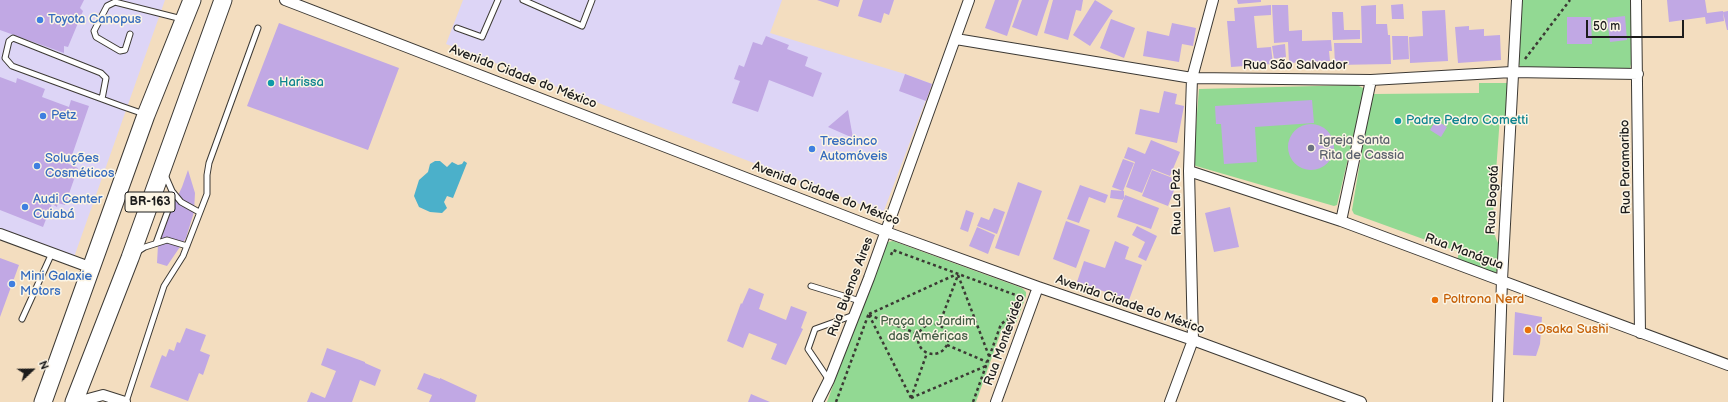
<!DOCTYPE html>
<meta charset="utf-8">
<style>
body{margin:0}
#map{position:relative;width:1728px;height:402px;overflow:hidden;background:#f3ddbf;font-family:"Balsamiq Sans",sans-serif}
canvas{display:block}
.north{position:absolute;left:12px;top:350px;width:40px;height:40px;-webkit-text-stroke:3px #fcf5e5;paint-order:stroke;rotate:68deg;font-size:11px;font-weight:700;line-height:16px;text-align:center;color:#1c1c1c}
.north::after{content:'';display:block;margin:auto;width:14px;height:18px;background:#1c1c1c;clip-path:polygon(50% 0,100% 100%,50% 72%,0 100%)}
.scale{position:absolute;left:1586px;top:20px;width:98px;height:18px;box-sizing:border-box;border:2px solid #1c1c1c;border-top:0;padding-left:5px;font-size:12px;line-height:14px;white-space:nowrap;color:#1c1c1c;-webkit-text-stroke:3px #fcf5e5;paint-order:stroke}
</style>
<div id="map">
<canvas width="1728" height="402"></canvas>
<div class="north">N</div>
<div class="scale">50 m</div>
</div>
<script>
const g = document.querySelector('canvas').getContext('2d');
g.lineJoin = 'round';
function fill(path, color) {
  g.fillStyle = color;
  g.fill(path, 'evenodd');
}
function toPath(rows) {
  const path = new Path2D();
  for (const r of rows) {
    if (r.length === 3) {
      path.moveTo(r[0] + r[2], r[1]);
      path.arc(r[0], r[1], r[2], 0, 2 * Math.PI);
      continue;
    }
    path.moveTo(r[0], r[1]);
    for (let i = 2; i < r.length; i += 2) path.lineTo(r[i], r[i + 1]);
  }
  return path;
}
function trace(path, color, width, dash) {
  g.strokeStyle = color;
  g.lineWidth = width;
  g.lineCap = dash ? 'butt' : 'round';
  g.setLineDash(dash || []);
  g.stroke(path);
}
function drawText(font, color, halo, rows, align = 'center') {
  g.font = font + ' "Balsamiq Sans",sans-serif';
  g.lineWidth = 3;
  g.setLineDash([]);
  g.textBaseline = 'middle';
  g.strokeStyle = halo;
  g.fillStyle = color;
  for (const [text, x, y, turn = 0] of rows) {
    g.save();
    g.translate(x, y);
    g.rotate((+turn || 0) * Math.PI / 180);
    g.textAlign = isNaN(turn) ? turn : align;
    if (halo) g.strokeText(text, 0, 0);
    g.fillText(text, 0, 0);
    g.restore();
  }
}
const built = toPath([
 [0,0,165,0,73,260,0,231],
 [463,0,782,0,770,33,905,74,932,84,883,213,446,44]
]);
const green = toPath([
 [1522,0,1631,0,1631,64,1630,68,1628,69,1521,68,1519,64],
 [1479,83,1510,83,1508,116,1500,116,1492,228,1497,241,1502,250,1499,270,1494,273,1457,261,1459,252,1354,214,1352,210,1371,96,1374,94,1479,93],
 [1357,85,1363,88,1363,95,1337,205,1334,206,1196,166,1193,164,1199,89],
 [893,241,1022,288,1026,292,1026,296,1016,323,1002,329,976,402,827,402,884,246,888,242]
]);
const water = toPath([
 [435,161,440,161,447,167,452,162,458,165,462,164,464,161,467,163,453,198,447,196,444,202,447,208,442,213,430,212,419,207,414,196,419,180,428,172,430,164]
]);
const building = toPath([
 [0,0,84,0,80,8,83,11,68,47,64,46,64,53,0,30],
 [817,0,840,0,838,7],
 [863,0,894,0,889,15,884,13,881,23,858,16],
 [995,0,1019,0,1007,36,985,28],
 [1022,0,1049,0,1037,36,1012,27],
 [1053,0,1083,0,1081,11,1076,10,1068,40,1044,33],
 [1095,0,1113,11,1090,46,1073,35],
 [1237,0,1261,0,1261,2,1238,4],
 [1667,0,1705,0,1707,13,1723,11,1724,21,1706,24,1705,17,1669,22],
 [1403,4,1404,19,1392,19,1391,5],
 [1271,5,1271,15,1254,16,1257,48,1271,47,1273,64,1231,67,1227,21,1235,21,1234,8],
 [1272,5,1288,5,1289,31,1302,30,1302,41,1331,40,1332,51,1329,51,1330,61,1289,63,1288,42,1274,43],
 [1376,5,1376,24,1387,24,1388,35,1390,35,1391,64,1335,65,1334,43,1362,43,1361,6],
 [1445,10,1448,61,1410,63,1409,37,1423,36,1422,11],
 [1728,11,1728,30,1727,30,1723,12],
 [1332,12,1343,12,1344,30,1360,30,1360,39,1333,40],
 [1625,16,1627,40,1610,42,1607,18],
 [1567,17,1591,17,1592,44,1567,44],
 [1111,19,1135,28,1124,58,1100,48],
 [279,23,399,68,368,150,247,106],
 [1172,23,1196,28,1193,46,1182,44,1179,62,1143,56,1147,31,1169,36],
 [1469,26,1469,30,1484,29,1484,36,1500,35,1501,60,1458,63,1455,27],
 [766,36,789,45,787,49,808,57,805,66,822,73,813,97,769,80,758,112,732,103,740,81,734,79,739,65,744,67,753,42,762,45],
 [1392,36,1408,36,1409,59,1393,60],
 [1285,44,1286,57,1274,59,1272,46],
 [905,74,932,84,926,101,899,91],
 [0,77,16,83,17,78,45,89,42,97,69,107,71,100,89,106,69,164,78,168,65,205,58,203,57,207,52,204,43,227,0,210],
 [1164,91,1177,94,1175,104,1184,106,1177,143,1135,134,1140,109,1159,113],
 [1312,100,1314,123,1255,127,1257,162,1224,164,1221,124,1216,124,1215,106],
 [848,110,853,138,828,127],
 [1436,120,1447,127,1441,137,1430,130],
 [1311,147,23],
 [1151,140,1180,152,1170,176,1152,169,1142,193,1126,187,1135,162,1124,158,1128,147,1145,154],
 [1123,159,1134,163,1123,191,1112,187],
 [188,170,195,193,194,212,186,238,167,266,157,263,158,245,169,214,182,187],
 [1152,170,1178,180,1168,206,1142,196],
 [1018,182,1042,191,1019,256,995,248],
 [1080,185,1108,195,1105,203,1089,197,1079,223,1067,219],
 [1111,190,1124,191,1124,200,1110,198],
 [1125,195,1159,208,1151,229,1117,217],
 [1230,207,1239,247,1214,252,1205,213],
 [994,208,1005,212,997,234,977,226,981,217,989,220],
 [966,210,974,213,968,232,960,229],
 [1066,221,1090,230,1076,268,1053,259],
 [1137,226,1157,236,1146,261,1138,257,1145,242,1132,235],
 [977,227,995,235,988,254,969,246],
 [1115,241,1129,247,1125,259,1142,265,1129,300,1077,282,1084,261,1105,268],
 [0,258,19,265,0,317],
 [749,288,764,294,759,309,786,320,791,306,807,312,801,328,803,329,786,365,771,359,777,344,749,333,743,348,727,341,741,303,742,304],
 [1515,312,1542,317,1540,344,1536,356,1513,355],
 [186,328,206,335,200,351,210,355,203,375,199,373,188,401,150,387,162,355,166,357,169,349,174,351,177,342,180,343],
 [327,348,365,362,365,363,381,370,375,386,360,380,352,402,307,402,311,392,325,398,336,371,321,365],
 [424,373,440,379,440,378,477,395,475,402,429,402,432,395,417,389],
 [751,394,770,402,748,402]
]);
const path = toPath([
 [1525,59,1570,0],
 [891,255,893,250,1021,297,1020,299],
 [958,275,989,356],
 [869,314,957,274],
 [869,315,911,398],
 [869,315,918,334],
 [933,339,15],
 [939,325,958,275],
 [947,345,987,362],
 [911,398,986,366],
 [911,398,927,353],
 [836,402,869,313],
 [973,402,1001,324,1014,315]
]);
const service = toPath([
 [523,0,582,26,592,0],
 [457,28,482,37,498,0],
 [130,34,125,50,120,51,96,37,94,31,107,6,115,2,182,19],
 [102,99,106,78,101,73,13,38,9,41,5,58,12,66,121,106,144,114],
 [165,175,172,191,181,202,199,212],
 [156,243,174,194],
 [137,252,145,247,167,240,187,246],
 [811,286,860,301],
 [22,319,52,253],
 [829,380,808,349,815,329,854,315],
 [126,402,164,286,183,256,207,194,207,175,209,163,258,28]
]);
const minor = toPath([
 [285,0,886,232,1038,287,1193,340,1361,402],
 [1636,0,1640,333],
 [956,39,1192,78,1371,80,1512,72,1638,74],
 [1189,171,1341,221,1728,365],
 [1341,221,1371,80],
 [0,234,92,268],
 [77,402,103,395,125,402],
 [818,402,829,380,869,278,969,0],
 [996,402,1038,287],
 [1170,402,1193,340,1189,171,1192,78,1213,0],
 [1498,402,1502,280,1517,0]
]);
const trunk = toPath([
 [43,402,146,115,192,0],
 [74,402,130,258,223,0]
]);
const markers = [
 [40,20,4,"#3f7fe0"],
 [271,83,4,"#0f9aa8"],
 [43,116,4,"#3f7fe0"],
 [1398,121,4,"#0f9aa8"],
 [1311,148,4,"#6b7280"],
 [812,149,4,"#3f7fe0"],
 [37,166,4,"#3f7fe0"],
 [25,207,4,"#3f7fe0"],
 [12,284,4,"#3f7fe0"],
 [1435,300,4,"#e8710a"],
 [1528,330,4,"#e8710a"]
];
const shields = [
 [150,202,50]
];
const shieldNames = [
 ["BR-163",150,202]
];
const shopNames = [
 ["Toyota Canopus",48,20],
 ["Petz",51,116],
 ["Trescinco",820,142],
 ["Automóveis",820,157],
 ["Soluções",45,159],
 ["Cosméticos",45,174],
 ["Audi Center",33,200],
 ["Cuiabá",33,215],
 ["Mini Galaxie",20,277],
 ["Motors",20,292]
];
const streetNames = [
 ["Rua São Salvador",1295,66],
 ["Avenida Cidade do México",523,77,21],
 ["Rua Paramaribo",1626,167,-91],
 ["Avenida Cidade do México",826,194,21],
 ["Rua Bogotá",1493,200,-87],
 ["Rua La Paz",1177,202,-91],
 ["Rua Manágua",1464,252,20],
 ["Rua Buenos Aires",851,287,-69],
 ["Avenida Cidade do México",1130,305,19],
 ["Rua Montevidéo",1005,340,-70]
];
const cultureNames = [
 ["Harissa",279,83],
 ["Padre Pedro Cometti",1406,121]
];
const worshipNames = [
 ["Igreja Santa",1319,141],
 ["Rita de Cassia",1319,156]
];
const foodNames = [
 ["Poltrona Nerd",1443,300],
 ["Osaka Sushi",1536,330]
];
const parkNames = [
 ["Praça do Jardim",928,322],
 ["das Américas",928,337]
];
fill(built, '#ddd5f6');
fill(green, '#92d993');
fill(water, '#4bb0ca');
fill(building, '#c1a8e4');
trace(service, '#3c3934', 7);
trace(minor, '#3c3934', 12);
trace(trunk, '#3c3934', 19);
trace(path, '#3c3934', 2.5, [3, 3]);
trace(service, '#fff', 5);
trace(minor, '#fff', 10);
trace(trunk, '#fff', 17);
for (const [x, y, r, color] of markers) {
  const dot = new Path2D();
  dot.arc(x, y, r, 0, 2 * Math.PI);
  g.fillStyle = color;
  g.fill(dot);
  trace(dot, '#fcf5e5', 1.5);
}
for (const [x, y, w] of shields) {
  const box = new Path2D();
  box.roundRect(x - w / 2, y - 10, w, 20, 3);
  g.fillStyle = '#fcf5e5';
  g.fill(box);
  trace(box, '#1c1c1c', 1);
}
drawText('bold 12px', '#1c1c1c', null, shieldNames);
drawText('13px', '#366cbe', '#fcf5e5', shopNames, 'left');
drawText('13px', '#1c1c1c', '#fcf5e5', streetNames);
drawText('13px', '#0d838f', '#fcf5e5', cultureNames, 'left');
drawText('13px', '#5b616d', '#fcf5e5', worshipNames, 'left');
drawText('13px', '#c56008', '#fcf5e5', foodNames, 'left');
drawText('13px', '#455e46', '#fcf5e5', parkNames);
</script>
